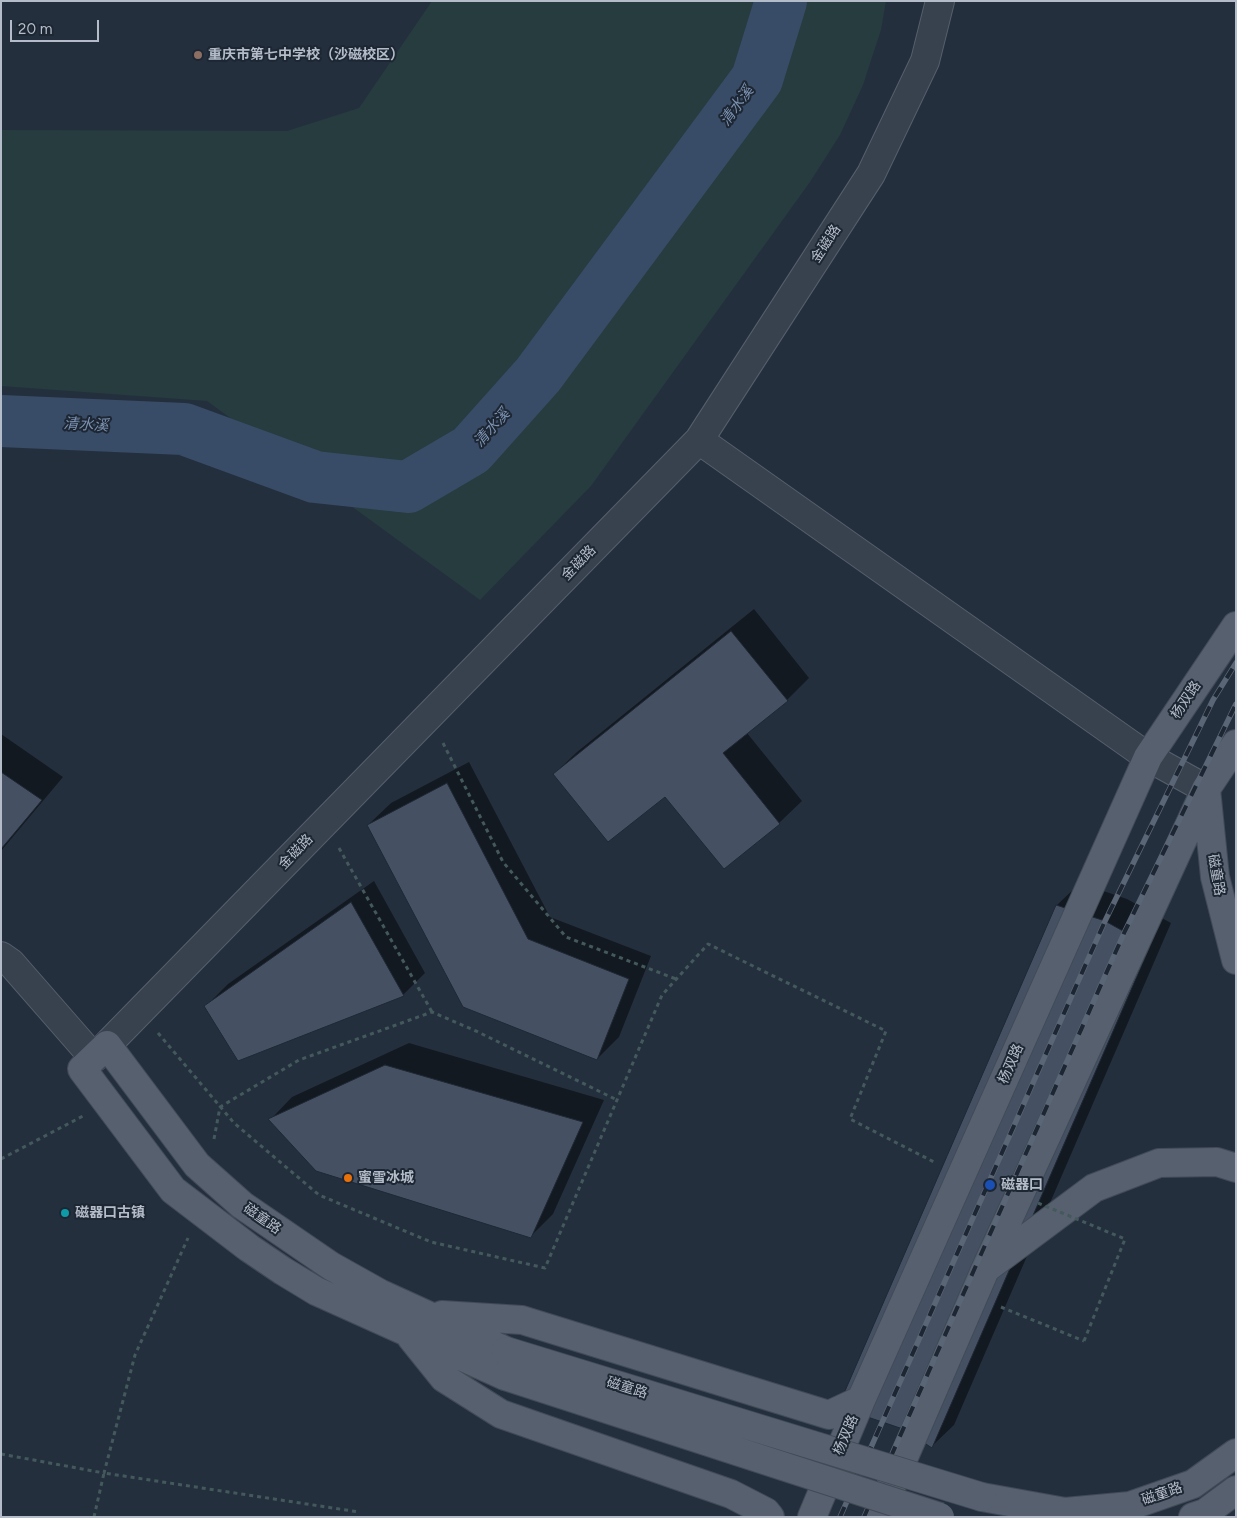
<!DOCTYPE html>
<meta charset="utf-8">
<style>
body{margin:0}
#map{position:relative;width:1237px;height:1518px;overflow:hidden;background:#242f3e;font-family:Figtree,sans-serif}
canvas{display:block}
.frame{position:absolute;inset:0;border:2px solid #b4bcc9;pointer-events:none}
.scale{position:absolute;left:10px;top:20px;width:89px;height:22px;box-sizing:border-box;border:2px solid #b4bcc9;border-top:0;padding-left:6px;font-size:15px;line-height:18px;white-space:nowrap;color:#b4bcc9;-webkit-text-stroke:4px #1d2633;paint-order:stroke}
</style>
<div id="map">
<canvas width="1237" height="1518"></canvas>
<div class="frame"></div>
<div class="scale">20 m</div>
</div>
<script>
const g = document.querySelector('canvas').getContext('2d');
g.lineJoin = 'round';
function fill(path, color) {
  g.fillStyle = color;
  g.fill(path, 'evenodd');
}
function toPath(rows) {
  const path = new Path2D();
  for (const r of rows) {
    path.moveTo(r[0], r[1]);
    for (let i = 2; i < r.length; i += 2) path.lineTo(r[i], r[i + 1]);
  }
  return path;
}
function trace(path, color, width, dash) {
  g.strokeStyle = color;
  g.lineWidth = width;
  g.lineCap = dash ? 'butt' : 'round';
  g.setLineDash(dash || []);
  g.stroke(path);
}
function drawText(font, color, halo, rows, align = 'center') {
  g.font = font + ' Figtree,"Noto Sans SC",sans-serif';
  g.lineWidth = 4;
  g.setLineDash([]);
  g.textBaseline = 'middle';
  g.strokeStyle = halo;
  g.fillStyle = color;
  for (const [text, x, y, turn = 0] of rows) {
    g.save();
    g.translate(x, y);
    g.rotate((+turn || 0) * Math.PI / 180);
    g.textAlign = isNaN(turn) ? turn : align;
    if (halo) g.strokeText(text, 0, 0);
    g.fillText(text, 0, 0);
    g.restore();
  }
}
const green = toPath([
 [432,1,886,1,881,30,863,85,840,135,810,182,591,486,480,600,207,401,1,386,1,130,287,131,359,108]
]);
const shadow = toPath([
 [754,609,809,678,787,700,747,733,802,801,779,823,724,868,665,795,554,774,577,752],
 [1,734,63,777,1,851],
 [469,762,550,917,651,956,619,1037,597,1059,368,825,391,803],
 [374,881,425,973,403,995,205,1007,228,984],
 [1080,883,1127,899,1171,923,954,1425,931,1447,904,1428,839,1407,1057,905],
 [409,1043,604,1100,553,1214,531,1236,270,1120,292,1097]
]);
const river = toPath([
 [1,421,184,429,315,477,408,487,471,450,538,375,757,79,781,1]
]);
const building = toPath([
 [731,631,788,701,723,753,780,824,724,869,665,797,608,842,553,774,731,631],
 [1,772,42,800,1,849,1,772],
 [447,783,528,939,629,979,597,1060,463,1007,367,825,447,783],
 [351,902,404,996,238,1061,204,1006,351,902],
 [1056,905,1105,921,1150,946,932,1448,903,1429,838,1407,1056,905],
 [385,1065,583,1122,531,1238,316,1171,268,1119,385,1065]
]);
const path = toPath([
 [443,743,503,862,566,937,676,979],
 [339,848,432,1012],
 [158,1033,234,1123,319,1195,431,1242,545,1268,662,995,708,944,886,1031,850,1119,936,1163],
 [214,1139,220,1107,299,1060,432,1012,476,1031,617,1100],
 [1,1159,83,1116],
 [1001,1307,1084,1341],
 [1,1454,104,1473,135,1355,188,1238],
 [94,1517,104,1473,359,1512]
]);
const minor = toPath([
 [699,440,1148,757,1206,789],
 [1,956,11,963,94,1058],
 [107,1045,699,440,871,174,925,61,940,1]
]);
const major = toPath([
 [1206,789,1215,877,1236,960],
 [988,1267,1094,1188,1159,1163,1217,1162,1236,1168],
 [442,1315,522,1320,829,1415,861,1400],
 [411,1337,444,1378,501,1414,731,1494,766,1512,770,1517],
 [505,1376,316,1291,283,1271,249,1248,173,1190,82,1069,107,1045,197,1165,242,1205,331,1266,381,1294,506,1351],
 [982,1497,1065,1512,1130,1506,1193,1484,1236,1453],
 [812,1517,861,1400,1148,757,1236,626],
 [878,1517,985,1270,1206,789,1236,744],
 [1193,1517,1205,1513,1236,1490]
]);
const rail = toPath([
 [840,1517,1105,921,1213,700,1236,663],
 [864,1517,1125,931,1236,704]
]);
const pathBridge = toPath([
 [1038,1203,1125,1239,1084,1341]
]);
const majorBridge = toPath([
 [506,1351,982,1497],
 [505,1376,940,1517]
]);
const markers = [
 [198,55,5,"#8d6e63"],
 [348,1178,5,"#e8710a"],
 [990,1185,6,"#1a4fb4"],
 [65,1213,5,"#0f9aa8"]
];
const poiNames = [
 ["重庆市第七中学校（沙磁校区）",208,55],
 ["蜜雪冰城",358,1178],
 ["磁器口",1001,1185],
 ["磁器口古镇",75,1213]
];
const streetNames = [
 ["金磁路",826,244,-57],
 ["金磁路",579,563,-46],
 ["杨双路",1186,700,-56],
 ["金磁路",296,852,-46],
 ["磁童路",1216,875,80],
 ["杨双路",1011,1064,-66],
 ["磁童路",262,1219,35],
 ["磁童路",627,1388,17],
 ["杨双路",846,1435,-67],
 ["磁童路",1162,1494,-19]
];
const waterNames = [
 ["清水溪",737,106,-54],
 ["清水溪",86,425,3],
 ["清水溪",492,428,-48]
];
fill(green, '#263c3f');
fill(shadow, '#0007');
trace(river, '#394c67', 52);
fill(building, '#455162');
trace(building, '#1f2835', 1);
trace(minor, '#565f6c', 30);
trace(major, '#414a57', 30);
trace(path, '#44595c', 3, [4, 4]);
trace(minor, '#38414e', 28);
trace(major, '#56606e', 28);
trace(rail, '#5a6575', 5.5);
trace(rail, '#1d2633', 4, [11]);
trace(majorBridge, '#414a57', 30, []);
trace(pathBridge, '#44595c', 3, [4, 4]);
trace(majorBridge, '#56606e', 28);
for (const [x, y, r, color] of markers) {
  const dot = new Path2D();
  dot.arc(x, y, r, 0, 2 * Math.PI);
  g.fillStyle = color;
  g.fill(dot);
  trace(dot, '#1d2633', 2);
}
drawText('bold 14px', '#b4bcc9', '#1d2633', poiNames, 'left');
drawText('14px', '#b4bcc9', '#1d2633', streetNames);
drawText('italic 15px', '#7c92b1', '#1d2633', waterNames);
</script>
